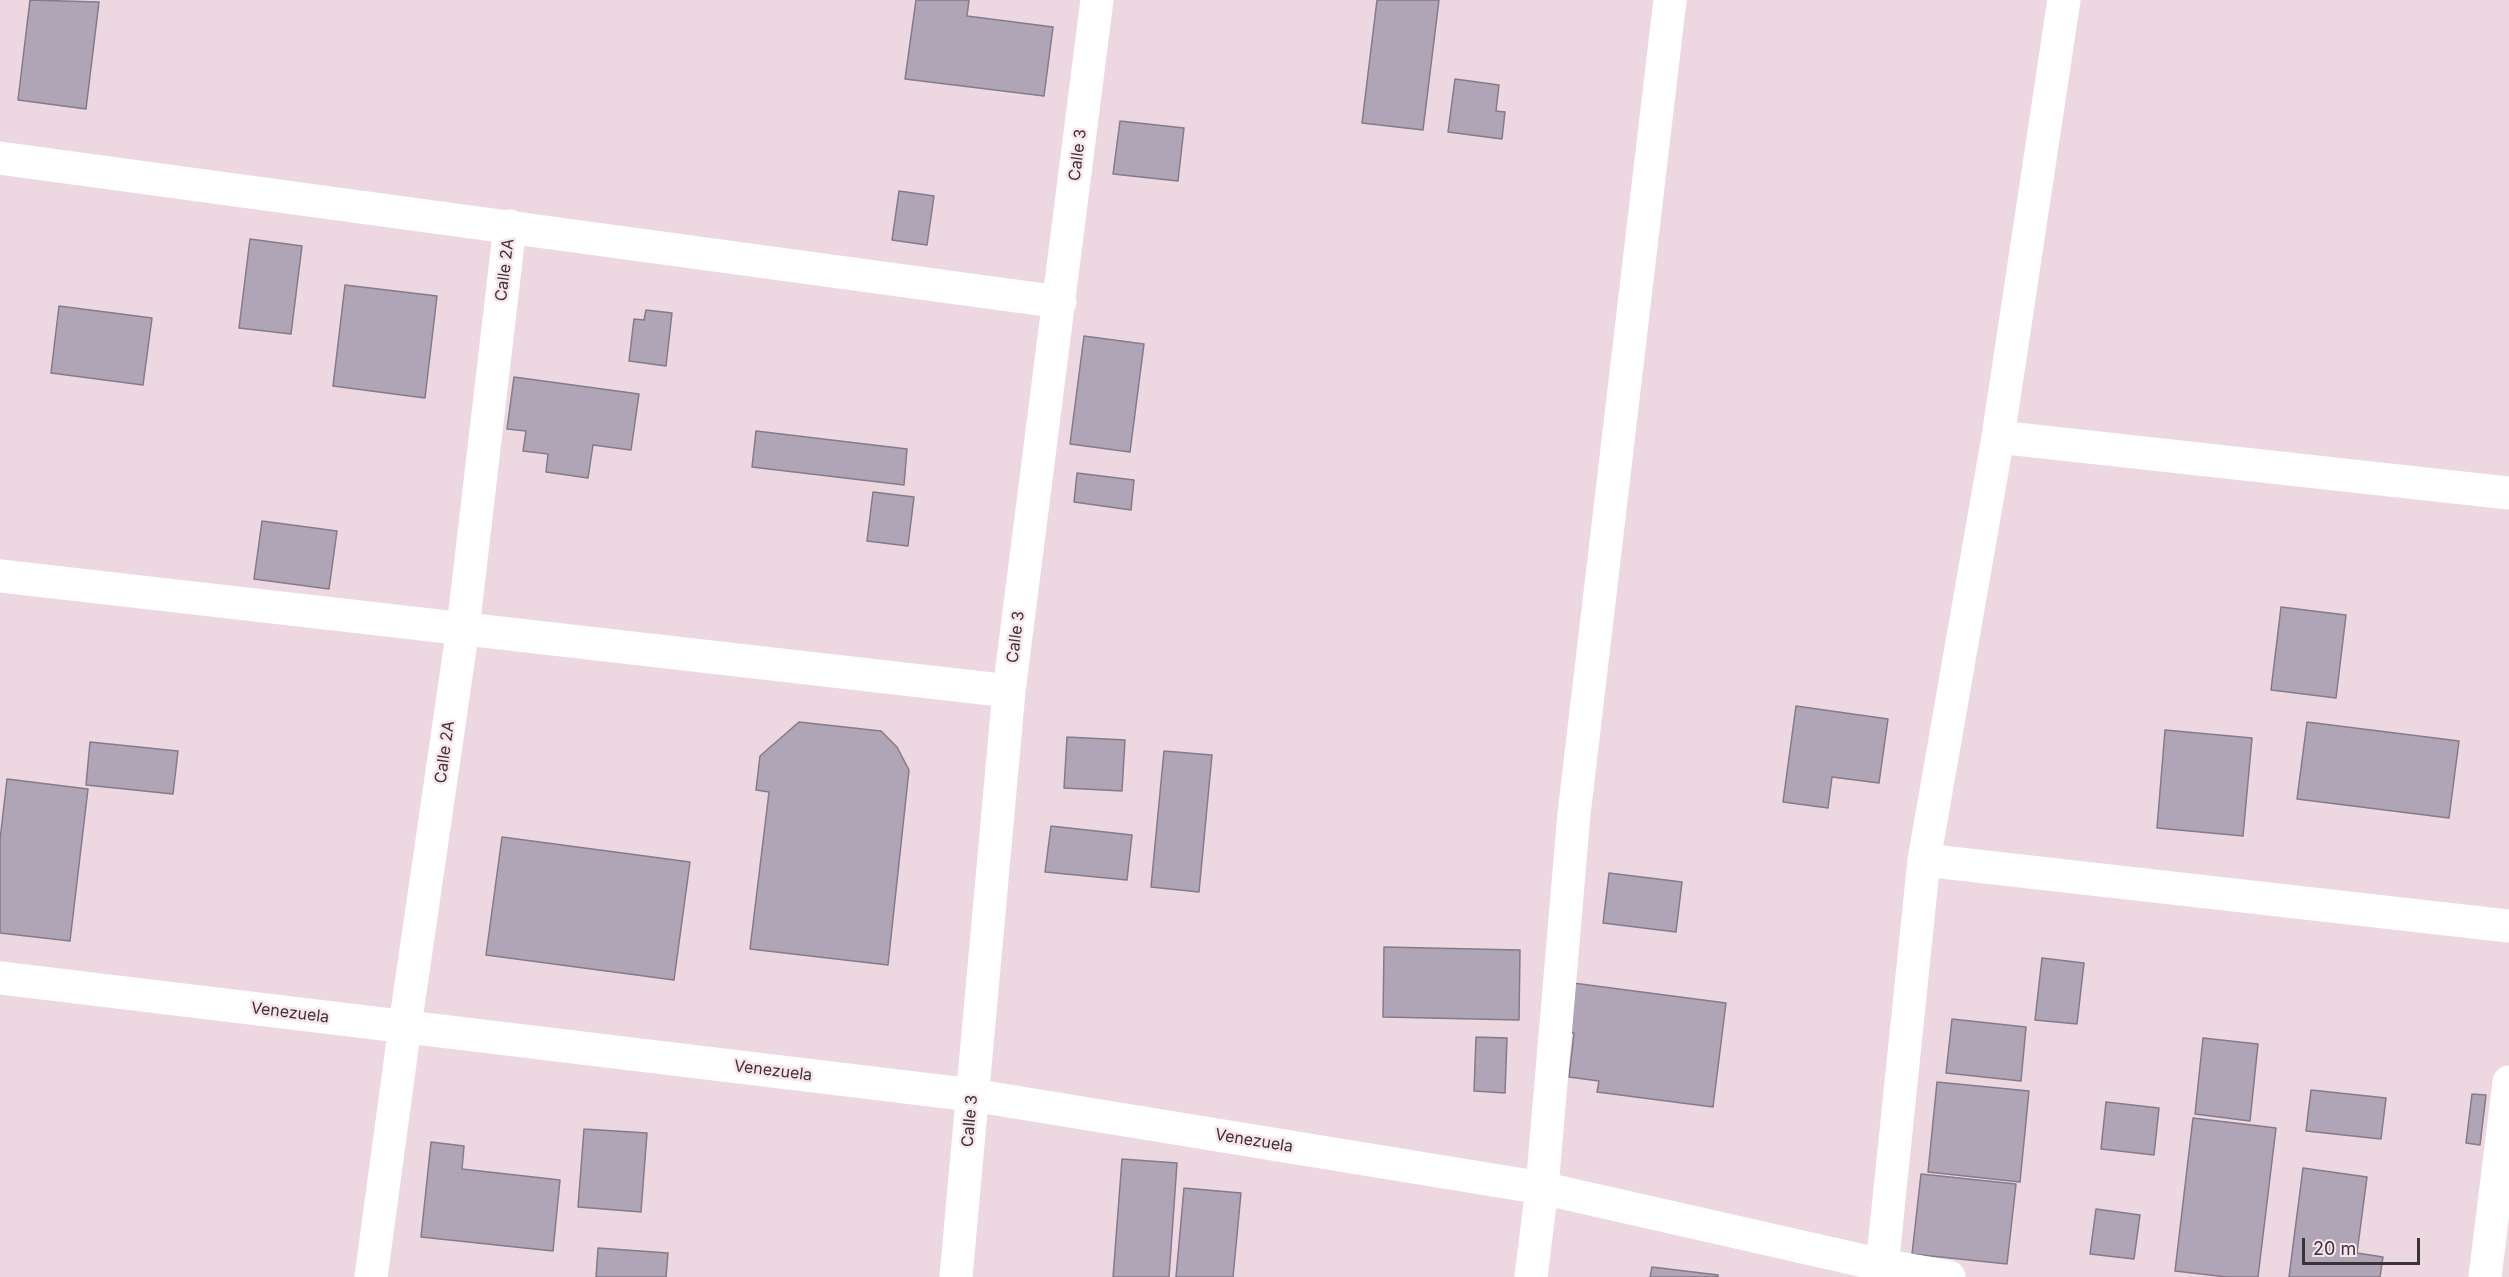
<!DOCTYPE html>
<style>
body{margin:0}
#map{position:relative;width:2509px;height:1277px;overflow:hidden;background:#edd8e2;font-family:Inter,sans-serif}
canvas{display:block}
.scale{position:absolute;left:2302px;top:1238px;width:118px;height:27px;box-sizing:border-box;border:3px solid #3b3336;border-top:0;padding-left:8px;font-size:18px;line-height:21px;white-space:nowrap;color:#3b3336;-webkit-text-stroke:4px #fae5ef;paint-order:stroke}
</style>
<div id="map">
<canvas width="2509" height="1277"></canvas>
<div class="scale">20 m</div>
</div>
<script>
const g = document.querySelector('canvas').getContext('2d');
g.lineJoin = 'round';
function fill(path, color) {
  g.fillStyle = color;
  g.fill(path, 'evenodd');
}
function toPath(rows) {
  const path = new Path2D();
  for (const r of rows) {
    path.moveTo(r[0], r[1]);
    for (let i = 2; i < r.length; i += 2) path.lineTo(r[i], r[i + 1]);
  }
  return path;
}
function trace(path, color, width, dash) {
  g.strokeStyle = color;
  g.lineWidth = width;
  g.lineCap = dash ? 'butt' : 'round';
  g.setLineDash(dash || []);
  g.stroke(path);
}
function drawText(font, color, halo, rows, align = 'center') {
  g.font = font + ' Inter,sans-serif';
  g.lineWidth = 5;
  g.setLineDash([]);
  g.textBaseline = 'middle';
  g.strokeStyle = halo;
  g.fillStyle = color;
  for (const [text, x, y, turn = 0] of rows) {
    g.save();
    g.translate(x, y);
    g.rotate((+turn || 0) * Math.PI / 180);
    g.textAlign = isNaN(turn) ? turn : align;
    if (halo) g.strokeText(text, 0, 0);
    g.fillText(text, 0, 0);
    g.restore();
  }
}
const building = toPath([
 [30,0,99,2,86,109,18,100,30,0],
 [916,0,969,0,967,16,1053,27,1044,96,905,79,916,0],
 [1377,0,1439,0,1423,130,1362,123,1377,0],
 [1455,79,1499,85,1496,111,1505,112,1502,139,1448,132,1455,79],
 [1120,121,1184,128,1178,181,1113,174,1120,121],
 [899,191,934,196,927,245,892,240,899,191],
 [250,239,302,246,291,334,239,328,250,239],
 [345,285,437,296,425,398,333,386,345,285],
 [59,306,152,318,143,385,51,373,59,306],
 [646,310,672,313,666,366,629,361,634,319,644,320,646,310],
 [1084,336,1144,344,1130,452,1070,444,1084,336],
 [514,377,639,394,631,450,593,445,588,478,546,472,548,454,523,451,526,431,507,429,514,377],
 [756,431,907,449,904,485,752,467,756,431],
 [1077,473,1134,480,1131,510,1074,502,1077,473],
 [873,492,914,497,908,546,867,541,873,492],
 [262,521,337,531,329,589,254,579,262,521],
 [2281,607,2346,615,2336,698,2271,690,2281,607],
 [1796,706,1888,719,1879,783,1832,777,1828,808,1783,802,1796,706],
 [799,722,881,731,897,747,909,770,888,965,750,949,769,792,756,790,760,756,799,722],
 [2307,722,2459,741,2449,818,2297,799,2307,722],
 [2165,730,2252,738,2243,836,2157,828,2165,730],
 [1067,737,1125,740,1122,791,1064,788,1067,737],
 [90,742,178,751,173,794,86,785,90,742],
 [1164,751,1212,755,1199,892,1151,887,1164,751],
 [7,779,88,789,70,941,0,933,0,840,7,779],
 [1051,826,1132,835,1127,880,1045,872,1051,826],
 [502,837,690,862,674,980,486,955,502,837],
 [1609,873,1682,882,1676,932,1603,923,1609,873],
 [1384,947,1520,950,1519,1020,1383,1017,1384,947],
 [2042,958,2084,963,2077,1024,2035,1020,2042,958],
 [1573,983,1726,1003,1713,1107,1597,1092,1599,1081,1569,1077,1574,1033,1567,1032,1573,983],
 [1952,1019,2026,1027,2021,1081,1946,1073,1952,1019],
 [1476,1037,1507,1038,1505,1093,1474,1091,1476,1037],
 [2203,1038,2258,1044,2250,1121,2195,1114,2203,1038],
 [1937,1082,2029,1091,2020,1182,1928,1172,1937,1082],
 [2311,1090,2386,1098,2381,1139,2306,1131,2311,1090],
 [2472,1094,2486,1095,2480,1145,2466,1143,2472,1094],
 [2106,1102,2159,1108,2154,1155,2101,1149,2106,1102],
 [2193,1118,2276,1128,2258,1277,2227,1277,2175,1271,2193,1118],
 [584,1129,647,1133,641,1212,578,1207,584,1129],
 [431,1142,464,1146,462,1169,560,1180,553,1251,421,1237,431,1142],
 [1122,1159,1177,1163,1169,1277,1113,1277,1122,1159],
 [2303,1168,2367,1177,2357,1253,2383,1257,2380,1277,2289,1277,2303,1168],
 [1921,1174,2016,1184,2007,1264,1912,1254,1921,1174],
 [1184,1188,1241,1193,1233,1277,1176,1277,1184,1188],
 [2096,1209,2140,1215,2134,1259,2090,1254,2096,1209],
 [598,1248,668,1253,666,1277,596,1277,598,1248],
 [1652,1267,1718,1275,1718,1277,1650,1277,1652,1267]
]);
const minor = toPath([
 [0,158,1060,302],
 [1998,437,2509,493],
 [0,576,1009,691],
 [1924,860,2509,926],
 [0,978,972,1095,1542,1188,1882,1265,1949,1277],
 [371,1277,405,1026,463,628,510,226],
 [956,1277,1009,691,1097,0],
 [1531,1277,1542,1188,1574,814,1670,0],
 [1881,1277,1924,860,1998,437,2064,0],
 [2485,1277,2509,1082]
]);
const streetNames = [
 ["Calle 3",1078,155,-83],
 ["Calle 2A",505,270,-83],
 ["Calle 3",1016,637,-83],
 ["Calle 2A",445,752,-82],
 ["Venezuela",290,1013,7],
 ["Venezuela",773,1071,7],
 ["Calle 3",970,1121,-85],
 ["Venezuela",1254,1141,9]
];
fill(building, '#b0a5b6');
trace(building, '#847a8a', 1.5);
trace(minor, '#fff', 33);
drawText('16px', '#3b3336', '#fae5ef', streetNames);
</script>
